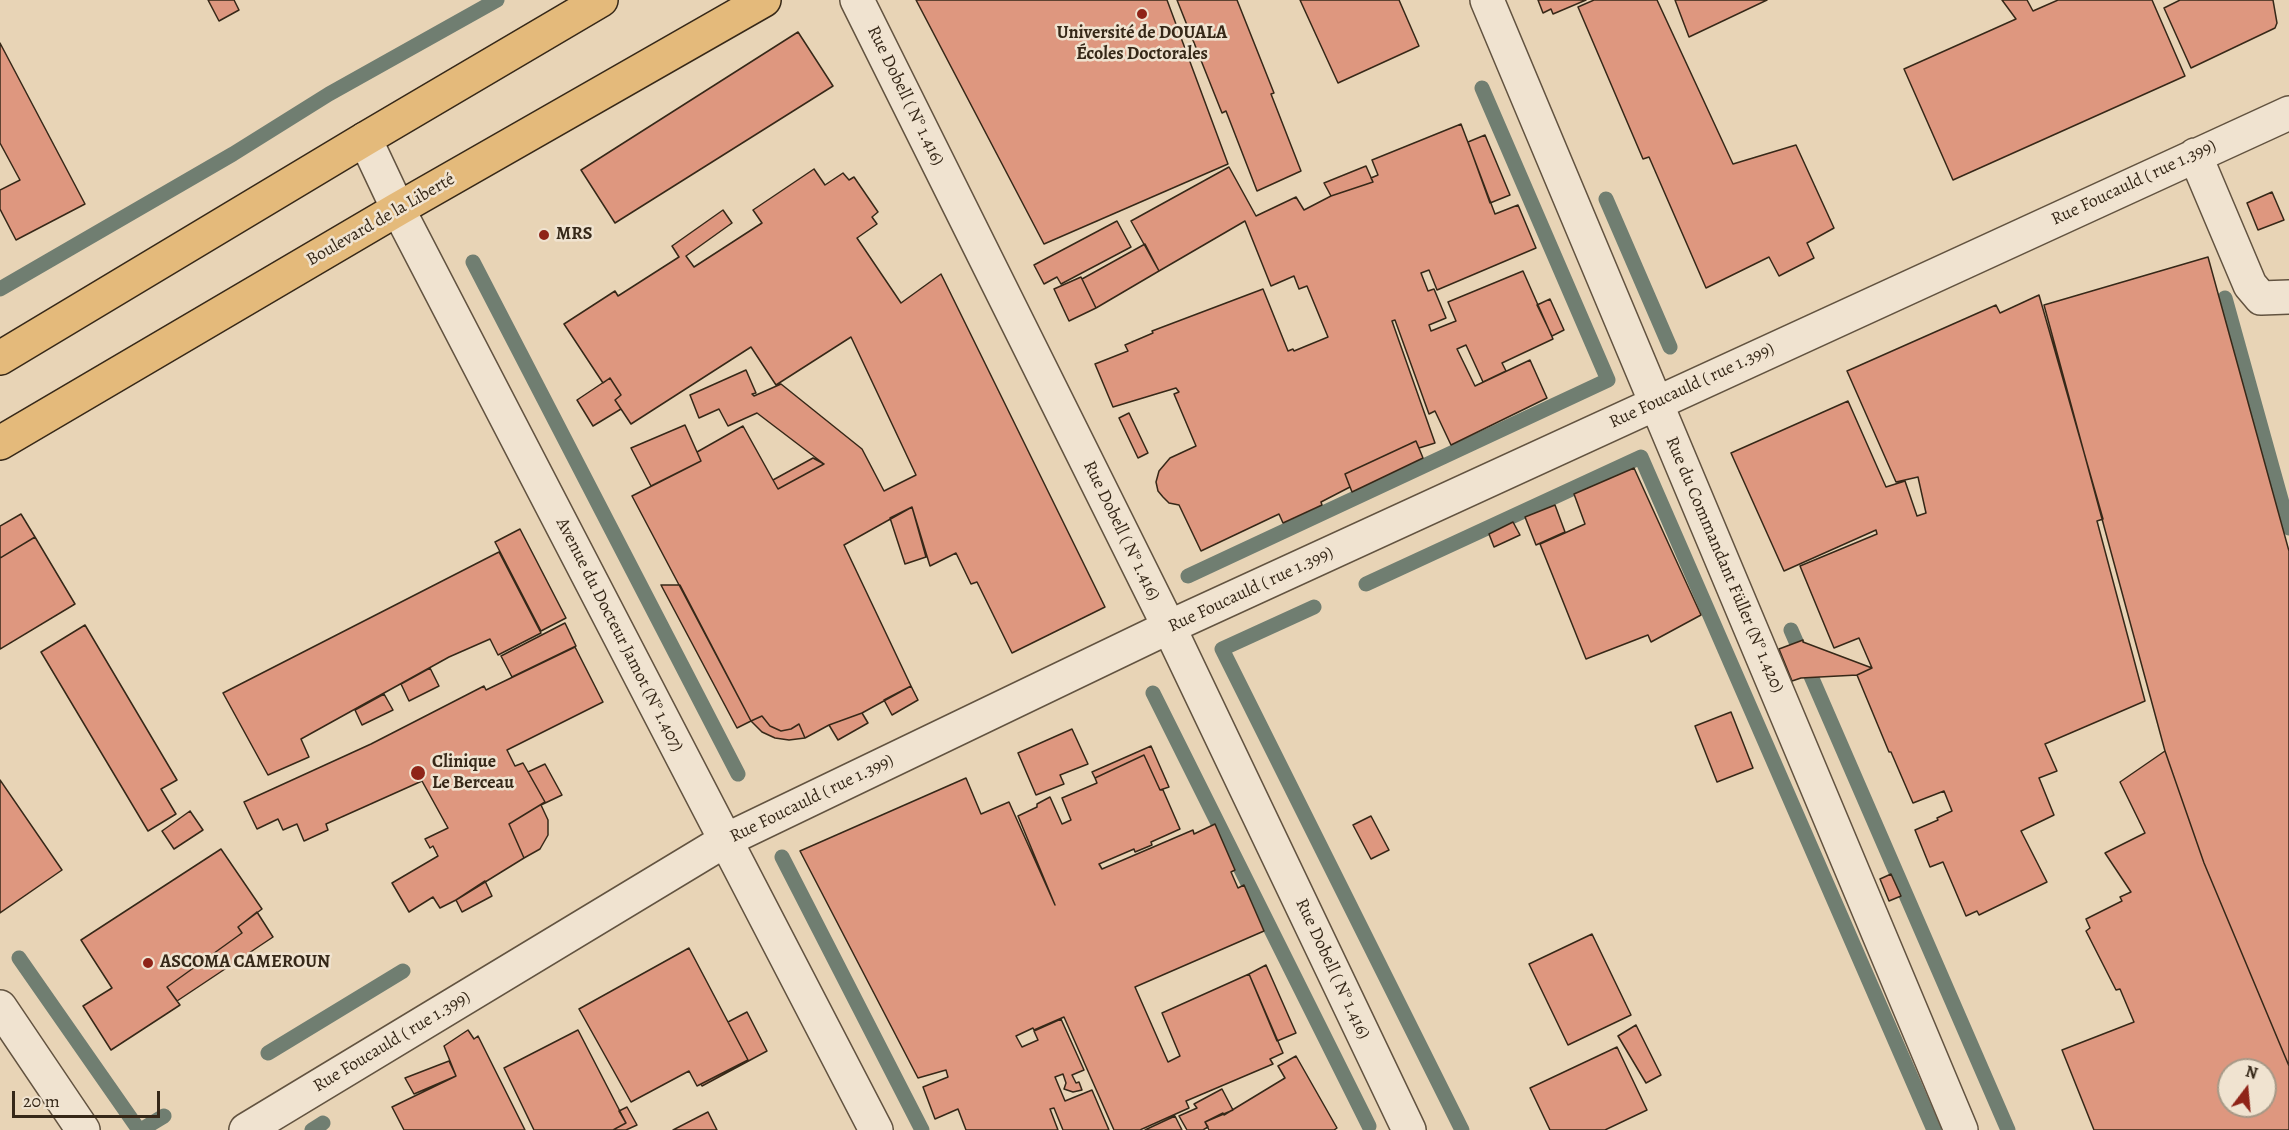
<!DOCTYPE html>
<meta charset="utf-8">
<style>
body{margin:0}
#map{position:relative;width:2289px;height:1130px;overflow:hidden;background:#e8d4b6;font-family:Alegreya,serif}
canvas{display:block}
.north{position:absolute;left:2217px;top:1058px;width:60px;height:60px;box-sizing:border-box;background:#f0e3d0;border:2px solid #a69886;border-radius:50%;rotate:16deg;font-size:16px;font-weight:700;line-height:24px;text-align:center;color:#362818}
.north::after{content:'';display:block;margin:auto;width:21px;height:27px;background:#8f2418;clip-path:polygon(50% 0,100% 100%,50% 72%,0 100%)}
.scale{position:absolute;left:12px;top:1091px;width:148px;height:27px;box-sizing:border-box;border:3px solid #362818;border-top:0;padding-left:8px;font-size:18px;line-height:21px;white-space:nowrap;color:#362818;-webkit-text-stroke:4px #f0e3d0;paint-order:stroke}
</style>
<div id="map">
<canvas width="2289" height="1130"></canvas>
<div class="north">N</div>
<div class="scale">20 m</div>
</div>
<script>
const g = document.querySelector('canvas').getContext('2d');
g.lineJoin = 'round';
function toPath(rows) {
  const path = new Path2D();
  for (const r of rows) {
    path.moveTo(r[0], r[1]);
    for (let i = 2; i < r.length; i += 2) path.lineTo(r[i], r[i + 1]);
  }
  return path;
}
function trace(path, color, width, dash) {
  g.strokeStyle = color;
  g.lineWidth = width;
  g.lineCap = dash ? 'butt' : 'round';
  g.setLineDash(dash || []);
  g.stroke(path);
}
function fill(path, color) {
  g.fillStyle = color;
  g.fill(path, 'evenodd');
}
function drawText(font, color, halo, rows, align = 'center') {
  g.font = font + ' Alegreya,serif';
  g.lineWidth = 5;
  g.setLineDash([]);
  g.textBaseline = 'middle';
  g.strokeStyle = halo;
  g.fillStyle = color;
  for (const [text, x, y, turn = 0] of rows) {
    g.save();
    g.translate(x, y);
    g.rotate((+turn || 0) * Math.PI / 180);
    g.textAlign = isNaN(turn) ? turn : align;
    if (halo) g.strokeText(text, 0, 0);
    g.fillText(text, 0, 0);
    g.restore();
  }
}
const stream = toPath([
 [1606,199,1670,347],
 [473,262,738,774],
 [0,289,233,154,329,94,497,0],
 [2225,298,2289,528],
 [1188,576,1608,380,1482,88],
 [1366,584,1641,457,1934,1130],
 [1314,607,1222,649,1462,1130],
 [1791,630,2008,1130],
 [1153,693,1369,1126],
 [782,857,922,1130],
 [19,958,139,1130],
 [268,1053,403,971],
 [141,1130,164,1116],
 [312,1130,323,1123]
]);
const building = toPath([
 [208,0,234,0,239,10,219,21,208,0],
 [916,0,1167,0,1228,164,1044,244,916,0],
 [1177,0,1237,0,1274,93,1271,94,1301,171,1257,191,1226,111,1222,113,1177,0],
 [1300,0,1399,0,1419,46,1338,83,1300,0],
 [1538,0,1586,0,1553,14,1551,9,1543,13,1538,0],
 [1594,0,1657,0,1733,164,1796,145,1834,228,1807,243,1814,258,1779,276,1769,257,1706,288,1649,157,1643,159,1578,7,1594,0],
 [1675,0,1767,0,1689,37,1675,0],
 [2002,0,2027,0,2033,11,2058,0,2152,0,2185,76,1953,180,1904,69,2016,19,2002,0],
 [2180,0,2273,0,2277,23,2275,28,2191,68,2164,8,2180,0],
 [798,32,833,86,615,223,581,170,798,32],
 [0,43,85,204,16,240,0,209,0,190,20,180,0,143,0,43],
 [1461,124,1495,214,1518,205,1536,248,1437,290,1429,270,1421,273,1428,291,1434,289,1446,318,1429,325,1431,331,1456,321,1448,302,1523,271,1553,339,1502,363,1506,371,1483,382,1466,345,1457,349,1475,386,1530,360,1547,398,1451,445,1435,411,1429,414,1395,320,1392,321,1435,443,1419,448,1416,441,1345,474,1350,487,1321,502,1322,505,1283,523,1279,514,1201,551,1179,505,1169,503,1163,497,1158,491,1156,482,1159,471,1170,458,1196,446,1174,394,1179,392,1176,388,1113,407,1095,364,1128,351,1125,345,1153,333,1152,331,1263,289,1288,351,1293,349,1294,351,1328,337,1307,286,1299,289,1294,276,1271,286,1245,221,1159,271,1131,221,1229,167,1256,216,1296,197,1304,210,1331,196,1373,182,1371,178,1378,175,1372,160,1461,124],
 [1485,135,1510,195,1490,203,1468,142,1485,135],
 [1366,166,1373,182,1331,196,1324,183,1366,166],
 [814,169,825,185,843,173,849,180,854,177,878,212,872,217,877,224,857,238,901,303,941,274,1105,607,1012,653,977,582,971,584,956,553,930,566,912,507,844,545,911,686,862,713,829,725,805,738,799,724,791,729,781,731,770,726,762,716,751,721,632,496,701,461,697,452,743,426,778,489,824,464,757,413,728,426,719,409,699,418,690,395,746,370,756,393,752,394,754,396,781,384,862,449,884,491,916,475,851,337,776,385,751,347,631,424,615,400,621,395,610,378,603,383,564,324,615,291,618,296,679,257,672,246,723,210,732,223,686,256,694,267,762,223,753,210,814,169],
 [2272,192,2284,220,2258,230,2247,203,2272,192],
 [1117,221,1131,247,1061,284,1057,277,1044,284,1034,265,1117,221],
 [1145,244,1159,271,1096,308,1082,279,1145,244],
 [2208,257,2289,551,2289,1066,2204,863,2165,751,2044,305,2208,257],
 [1081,277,1096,308,1069,321,1054,289,1081,277],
 [2039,295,2103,519,2097,521,2145,701,2045,744,2057,771,2039,778,2054,815,2021,831,2047,882,1979,915,1977,911,1966,916,1943,862,1930,867,1915,830,1938,820,1937,818,1952,811,1944,791,1913,803,1891,752,1889,752,1857,675,1872,668,1859,638,1834,648,1800,566,1877,534,1876,530,1784,571,1731,453,1848,401,1886,487,1905,481,1917,516,1926,513,1918,477,1896,482,1847,371,1996,305,2000,313,2039,295],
 [1550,299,1564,330,1552,336,1537,305,1550,299],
 [610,378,621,395,615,400,621,409,593,426,577,400,610,378],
 [1129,413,1148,453,1138,458,1119,418,1129,413],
 [685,425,701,461,651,486,631,448,685,425],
 [1416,441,1423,458,1352,492,1345,474,1416,441],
 [813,458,824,464,778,489,773,480,813,458],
 [1634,468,1701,615,1651,642,1648,635,1586,659,1540,544,1585,524,1574,494,1634,468],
 [1555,505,1565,532,1536,545,1525,517,1555,505],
 [912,507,926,557,905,564,890,518,912,507],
 [21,514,35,537,0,558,0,526,21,514],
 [1513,522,1520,535,1494,547,1489,534,1513,522],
 [520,529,566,618,541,631,495,542,520,529],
 [35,537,75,604,0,649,0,558,35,537],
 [499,552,541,633,498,655,490,639,449,657,301,739,309,757,268,775,223,693,499,552],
 [661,585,680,585,751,721,737,728,661,585],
 [565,623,576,646,512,677,501,656,565,623],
 [85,625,177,780,161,789,176,814,148,831,41,652,85,625],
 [1803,640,1803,642,1872,668,1857,675,1801,678,1792,681,1779,649,1803,640],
 [575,647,603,702,507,750,515,766,523,763,545,802,509,824,524,858,456,900,440,908,433,897,409,912,392,883,438,856,433,846,430,848,425,839,448,828,422,781,326,824,328,830,304,841,297,824,283,830,278,819,257,829,244,802,371,744,484,686,486,690,575,647],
 [430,668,439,686,409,701,401,684,430,668],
 [911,686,918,700,892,715,884,700,911,686],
 [384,694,393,710,362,725,355,710,384,694],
 [1731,712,1753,768,1717,782,1695,726,1731,712],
 [862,713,868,723,838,740,829,725,862,713],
 [762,716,770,726,781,731,791,729,799,724,805,738,789,740,775,738,762,732,751,721,762,716],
 [1072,729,1088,764,1060,775,1064,784,1036,795,1018,753,1072,729],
 [1151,746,1169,787,1160,790,1144,755,1095,778,1092,772,1151,746],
 [2165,751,2204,863,2289,1066,2289,1130,2094,1130,2062,1050,2134,1022,2120,989,2116,990,2086,931,2090,928,2086,919,2122,901,2120,897,2131,892,2105,853,2145,833,2120,782,2165,751],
 [2229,1070,2265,1070,2265,1106,2229,1106,2229,1070],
 [1144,755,1160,790,1163,790,1180,829,1151,842,1152,845,1135,852,1134,849,1099,864,1102,869,1193,830,1194,834,1215,824,1235,870,1231,872,1238,888,1244,885,1264,931,1135,987,1168,1062,1180,1056,1162,1013,1249,974,1283,1053,1270,1059,1273,1064,1186,1101,1189,1108,1140,1130,1114,1130,1064,1017,1034,1030,1033,1028,1016,1036,1022,1047,1038,1040,1034,1031,1061,1019,1084,1070,1072,1075,1076,1083,1079,1082,1082,1090,1073,1092,1064,1089,1066,1083,1063,1074,1055,1077,1065,1101,1092,1090,1109,1130,1063,1130,1054,1108,1050,1109,1058,1130,966,1130,958,1109,935,1119,923,1087,948,1077,946,1070,918,1078,800,851,966,778,981,814,1009,802,1055,905,1018,816,1037,807,1037,804,1050,797,1062,824,1071,820,1062,798,1097,783,1095,778,1144,755],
 [545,764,562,795,541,805,548,820,548,835,540,849,524,858,509,824,545,802,528,772,545,764],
 [0,780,62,870,0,913,0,780],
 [190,811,203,830,174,849,162,831,190,811],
 [1371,816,1389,850,1371,859,1353,825,1371,816],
 [221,849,262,909,238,927,242,933,167,987,180,1005,111,1050,83,1006,112,988,81,940,221,849],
 [1891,874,1901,896,1889,901,1880,879,1891,874],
 [485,881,492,896,462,912,456,900,485,881],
 [257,912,273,937,177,1001,167,987,242,933,238,927,257,912],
 [1592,934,1631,1015,1568,1045,1529,964,1592,934],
 [689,948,748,1060,697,1086,689,1071,631,1102,579,1009,689,948],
 [1266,965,1296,1033,1277,1041,1249,974,1266,965],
 [747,1012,767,1051,702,1086,701,1084,748,1060,728,1022,747,1012],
 [1636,1025,1661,1075,1646,1083,1618,1036,1636,1025],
 [468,1030,474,1039,478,1036,525,1130,404,1130,392,1107,456,1076,444,1046,468,1030],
 [578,1030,626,1123,613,1130,534,1130,504,1068,578,1030],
 [1617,1047,1647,1110,1605,1130,1550,1130,1530,1088,1617,1047],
 [1296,1056,1337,1128,1334,1130,1209,1130,1205,1122,1223,1113,1224,1115,1285,1078,1278,1066,1296,1056],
 [449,1061,456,1076,414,1094,405,1078,449,1061],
 [1222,1089,1233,1110,1205,1122,1208,1127,1203,1130,1187,1130,1179,1116,1197,1108,1194,1104,1222,1089],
 [627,1107,637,1125,626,1130,613,1130,626,1123,619,1111,627,1107],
 [708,1112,717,1130,673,1130,708,1112],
 [1175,1116,1182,1130,1145,1130,1175,1116]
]);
const minor = toPath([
 [857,0,1169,627,1409,1130],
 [1487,0,1961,1130],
 [365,139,398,209,876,1130],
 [2195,155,2250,285,2261,298,2289,297],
 [0,1007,83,1130],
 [246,1130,726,840,1169,627,2289,113]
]);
const major = toPath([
 [0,358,365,139,601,0],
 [0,443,398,209,764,0]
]);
const markers = [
 [1142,14,6,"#8f2418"],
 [544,235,6,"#8f2418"],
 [418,773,8,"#8f2418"],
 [148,963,6,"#8f2418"]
];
const poiNames = [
 ["Université de DOUALA",1142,34,"center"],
 ["Écoles Doctorales",1142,55,"center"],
 ["MRS",556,235],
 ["Clinique",432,763],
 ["Le Berceau",432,784],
 ["ASCOMA CAMEROUN",160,963]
];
const streetNames = [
 ["Rue Dobell ( N° 1.416)",905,96,64],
 ["Rue Foucauld ( rue 1.399)",2134,183,-25],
 ["Boulevard de la Liberté",381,220,-30],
 ["Rue Foucauld ( rue 1.399)",1692,386,-25],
 ["Rue Dobell ( N° 1.416)",1121,531,64],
 ["Rue du Commandant Füller (N° 1.420)",1724,565,67],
 ["Rue Foucauld ( rue 1.399)",1251,590,-25],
 ["Avenue du Docteur Jamot (N° 1.407)",619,635,63],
 ["Rue Foucauld ( rue 1.399)",812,799,-26],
 ["Rue Dobell ( N° 1.416)",1332,969,65],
 ["Rue Foucauld ( rue 1.399)",392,1042,-31]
];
trace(stream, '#707e71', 15);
fill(building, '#de977f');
trace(building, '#362818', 1.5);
trace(minor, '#625340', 36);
trace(major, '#362818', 36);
trace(minor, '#f0e3d0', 33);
trace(major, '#e4ba7b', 33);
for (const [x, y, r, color] of markers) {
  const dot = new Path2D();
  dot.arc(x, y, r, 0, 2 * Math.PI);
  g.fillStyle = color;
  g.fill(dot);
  trace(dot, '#f0e3d0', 2);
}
drawText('bold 18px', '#362818', '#f0e3d0', poiNames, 'left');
drawText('18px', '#362818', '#f0e3d0', streetNames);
</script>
